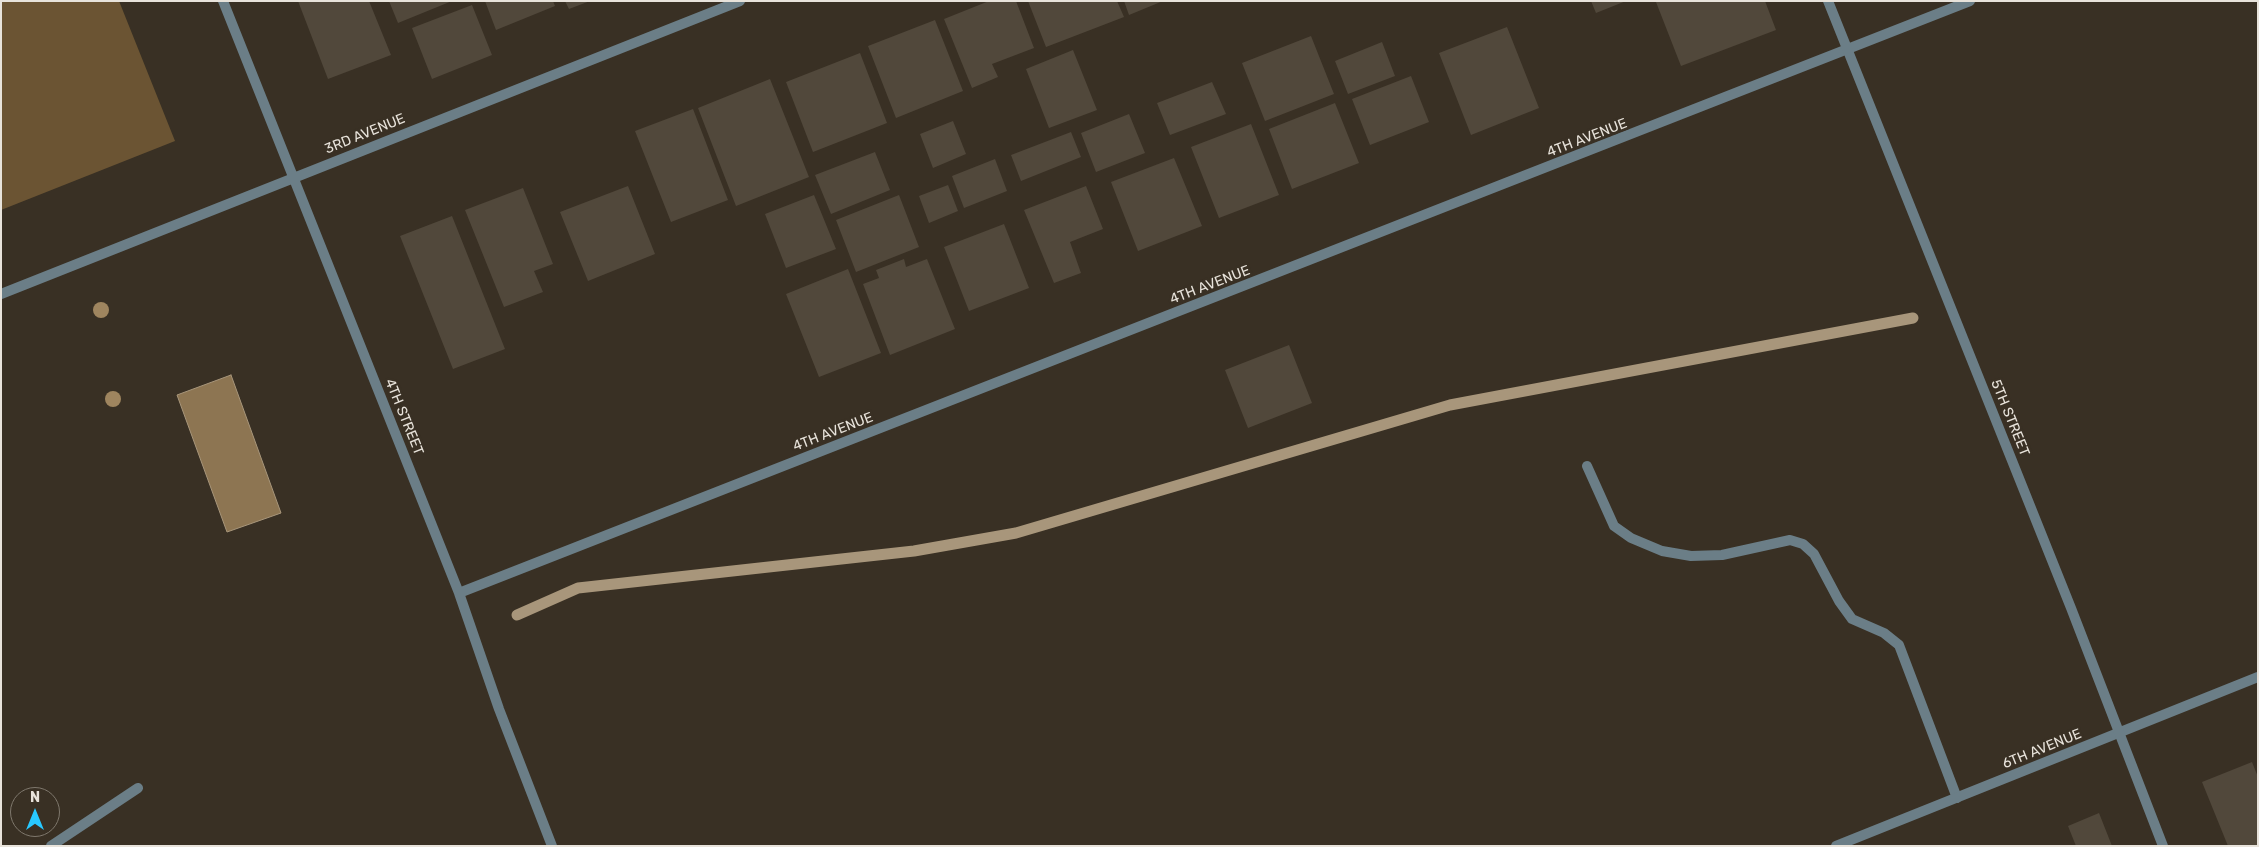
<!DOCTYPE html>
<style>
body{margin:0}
#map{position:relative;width:2259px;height:847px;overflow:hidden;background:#393024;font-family:Rubik,sans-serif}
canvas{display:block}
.frame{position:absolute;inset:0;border:2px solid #e8e3db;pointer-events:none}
.north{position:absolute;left:10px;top:787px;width:50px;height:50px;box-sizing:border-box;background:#393024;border:1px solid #7f786d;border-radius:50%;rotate:0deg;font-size:14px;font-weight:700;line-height:20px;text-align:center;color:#e8e3db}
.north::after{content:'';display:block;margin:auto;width:18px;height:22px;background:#28c8ff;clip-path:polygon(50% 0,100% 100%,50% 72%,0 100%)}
</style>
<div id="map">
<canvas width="2259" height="847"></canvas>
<div class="frame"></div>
<div class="north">N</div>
</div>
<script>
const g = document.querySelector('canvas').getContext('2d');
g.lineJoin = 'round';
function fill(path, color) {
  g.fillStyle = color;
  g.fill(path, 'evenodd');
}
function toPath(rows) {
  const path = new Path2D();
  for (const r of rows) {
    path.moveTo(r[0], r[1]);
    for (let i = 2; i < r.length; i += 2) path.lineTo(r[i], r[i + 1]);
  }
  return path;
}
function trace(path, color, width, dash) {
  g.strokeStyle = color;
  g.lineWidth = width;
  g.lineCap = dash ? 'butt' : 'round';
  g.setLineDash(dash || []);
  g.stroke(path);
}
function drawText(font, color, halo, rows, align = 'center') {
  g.font = font + ' Rubik,sans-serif';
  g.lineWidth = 5;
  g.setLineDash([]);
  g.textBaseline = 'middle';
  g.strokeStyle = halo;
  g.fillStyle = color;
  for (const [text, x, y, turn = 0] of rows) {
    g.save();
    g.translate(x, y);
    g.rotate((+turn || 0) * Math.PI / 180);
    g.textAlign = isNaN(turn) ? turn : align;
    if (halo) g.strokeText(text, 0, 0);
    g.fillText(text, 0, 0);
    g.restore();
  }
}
const green = toPath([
 [1,1,119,1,175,141,1,210]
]);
const water = toPath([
 [231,375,281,513,227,532,177,395,231,375]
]);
const stream = toPath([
 [517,615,578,588,914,551,1016,533,1450,405,1913,318]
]);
const building = toPath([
 [298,1,369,1,391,55,328,79],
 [389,1,452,1,398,23],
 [485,1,553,1,555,6,496,30],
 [565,1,590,1,569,9],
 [989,1,1016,1,1034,48,992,64,998,77,972,88,944,19],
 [1028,1,1117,1,1124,17,1046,47],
 [1124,1,1163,1,1129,15],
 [1591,1,1626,1,1596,13],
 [1658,1,1765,1,1776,30,1681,66,1656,2],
 [472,5,492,55,432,79,412,28],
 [935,20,963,91,896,118,868,46],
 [1507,27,1539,108,1471,135,1439,53],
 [1311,36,1334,94,1265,121,1242,63],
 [1382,42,1395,76,1348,94,1335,61],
 [1073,50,1097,110,1049,128,1026,69],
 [860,53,887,123,813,152,786,82],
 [1411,76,1429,122,1370,145,1352,99],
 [770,79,809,177,736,206,698,108],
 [1212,82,1226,114,1170,135,1157,103],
 [1335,103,1359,163,1292,189,1269,129],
 [693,109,728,200,671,222,635,131],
 [1129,114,1145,153,1096,172,1081,133],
 [953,121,966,154,933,168,920,134],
 [1251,124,1279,195,1219,218,1191,147],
 [1071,132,1081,157,1021,181,1011,155],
 [875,152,890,190,831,214,815,175],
 [1174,158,1202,226,1138,251,1111,182],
 [995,159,1007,191,964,208,952,176],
 [948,185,958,211,929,223,919,196],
 [628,186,655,254,588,281,560,212],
 [1086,186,1103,229,1070,242,1081,273,1054,283,1024,210],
 [523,188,553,264,534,271,543,292,504,307,465,210],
 [814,195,836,249,786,268,765,214],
 [899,195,919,247,856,272,836,220],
 [452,216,505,349,453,369,400,236],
 [1004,224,1029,288,969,311,944,247],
 [904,259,906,267,927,259,955,329,890,355,863,284,879,278,876,270],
 [848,269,881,353,819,377,786,294],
 [1289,345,1312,403,1248,428,1225,370],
 [2252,762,2258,777,2258,846,2228,846,2202,782],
 [2099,813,2112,846,2076,846,2068,826]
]);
const service = toPath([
 [1587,466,1614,526,1631,538,1662,551,1691,556,1722,555,1790,540,1803,544,1814,554,1839,601,1852,619,1884,633,1899,645,1957,798],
 [51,846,138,788]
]);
const minor = toPath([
 [223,1,459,593,499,709,552,846],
 [1,294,740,1],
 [459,593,1970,1],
 [1836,846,2258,677]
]);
const tertiary = toPath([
 [1828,1,2071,608,2163,846]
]);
const trees = [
 [101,310],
 [113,399]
];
const streetNames = [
 ["3RD AVENUE",365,134,-22],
 ["4TH AVENUE",1587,138,-21],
 ["4TH AVENUE",1210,285,-21],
 ["4TH STREET",404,417,68],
 ["5TH STREET",2010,418,68],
 ["4TH AVENUE",833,432,-21],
 ["6TH AVENUE",2042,749,-22]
];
fill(green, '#6b5433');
fill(water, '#8d7552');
trace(water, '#a8967b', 1);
trace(stream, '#a8967b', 11);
fill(building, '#51483b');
trace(service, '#6b7e87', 10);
trace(minor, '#6b7e87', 10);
trace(tertiary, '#6b7e87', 10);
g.fillStyle = '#9f855f';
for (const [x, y] of trees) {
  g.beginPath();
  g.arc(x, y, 8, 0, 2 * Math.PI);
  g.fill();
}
drawText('14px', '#e8e3db', '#393024', streetNames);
</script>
